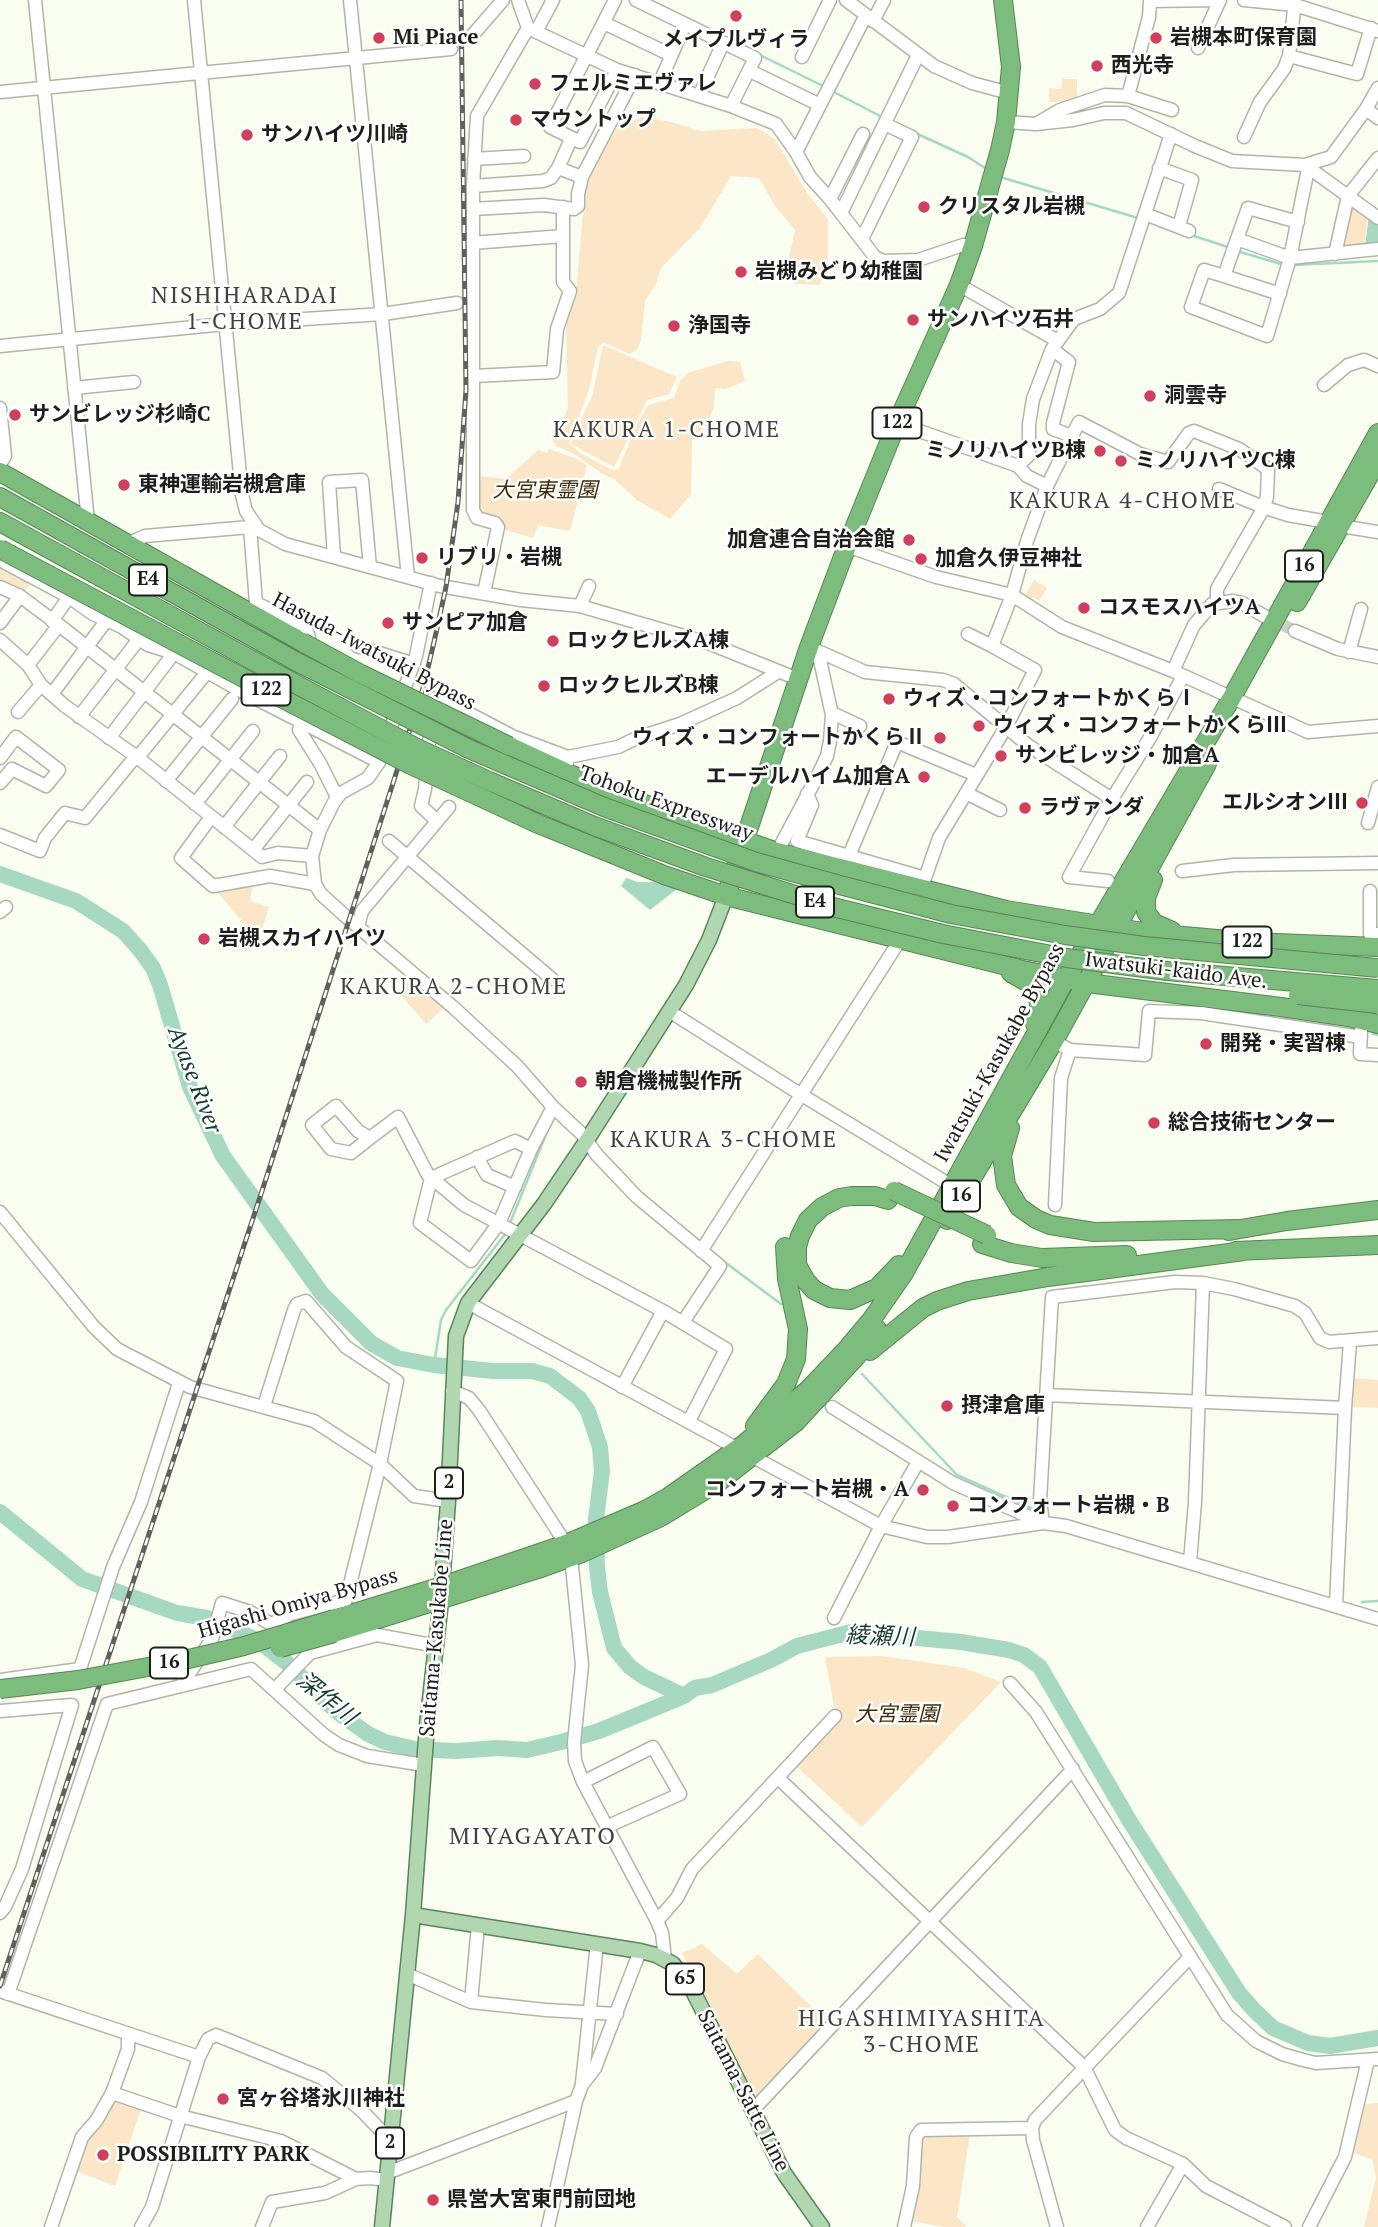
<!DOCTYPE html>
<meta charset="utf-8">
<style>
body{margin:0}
canvas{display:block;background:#f9fef1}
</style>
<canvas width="1378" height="2227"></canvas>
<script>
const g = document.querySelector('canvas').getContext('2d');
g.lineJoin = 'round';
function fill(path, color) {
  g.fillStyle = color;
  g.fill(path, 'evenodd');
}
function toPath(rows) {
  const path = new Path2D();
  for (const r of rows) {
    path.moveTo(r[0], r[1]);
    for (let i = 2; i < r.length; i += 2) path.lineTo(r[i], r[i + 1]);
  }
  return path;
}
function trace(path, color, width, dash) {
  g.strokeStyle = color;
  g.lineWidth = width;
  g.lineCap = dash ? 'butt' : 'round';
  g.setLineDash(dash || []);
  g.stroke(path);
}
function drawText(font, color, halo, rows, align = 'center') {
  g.font = font + ' "PT Serif","Noto Sans JP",serif';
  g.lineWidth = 5;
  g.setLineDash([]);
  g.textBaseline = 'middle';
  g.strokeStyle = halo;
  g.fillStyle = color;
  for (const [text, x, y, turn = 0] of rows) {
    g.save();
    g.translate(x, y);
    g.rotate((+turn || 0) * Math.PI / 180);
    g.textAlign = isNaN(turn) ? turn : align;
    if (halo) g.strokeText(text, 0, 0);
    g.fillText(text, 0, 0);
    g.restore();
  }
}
const green = toPath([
 [1062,79,1077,79,1077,102,1049,102,1049,88,1061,89],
 [642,117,672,122,700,131,757,128,775,139,807,193,828,219,828,265,819,285,794,284,785,274,795,230,775,206,759,178,731,176,700,228,661,268,656,284,645,301,641,340,637,350,630,354,604,343,598,347,589,390,569,443,580,453,612,470,619,469,634,430,648,405,674,398,680,381,688,373,728,361,740,362,745,381,726,389,715,388,714,408,705,427,692,439,691,494,670,519,637,500,615,480,601,473,574,454,556,446,552,439,568,409,566,328,577,282,585,190,599,156,617,128],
 [1350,203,1368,215,1364,247,1343,250,1339,246],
 [603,345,677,377,669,394,647,400,614,467,571,444,593,393],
 [549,449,575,458,587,465,570,531,538,525,533,538,505,530,502,521,479,513,478,476,506,479,538,450,547,453],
 [0,565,31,582,25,592,0,581],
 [1034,580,1047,588,1039,601,1033,597,1030,601,1024,597],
 [253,885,250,901,269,907,260,937,242,921,218,893],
 [410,980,444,1008,426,1024,397,991],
 [1351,1378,1378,1380,1378,1408,1351,1407],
 [882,1656,965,1668,1001,1682,862,1827,796,1766,842,1716,834,1707,825,1657],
 [702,1944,737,1974,758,1954,827,2022,755,2100,682,1953],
 [119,2101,141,2109,115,2186,76,2171,86,2139,111,2103],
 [1378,2103,1378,2227,1364,2227,1376,2178,1372,2159,1354,2153,1365,2104],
 [970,2135,957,2217,967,2227,943,2227,911,2221,922,2136]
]);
const water = toPath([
 [1369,215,1378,222,1378,246,1365,247],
 [626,878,638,882,654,882,677,889,650,910,621,886]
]);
const stream = toPath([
 [760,55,823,86],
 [832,91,882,117],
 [913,132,968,157,988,170],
 [1000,177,1138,218],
 [1191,235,1231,248],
 [1237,251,1284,265],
 [1294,265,1378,261],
 [1373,1034,1378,1035],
 [510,1223,547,1132],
 [722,1260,781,1304],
 [434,1365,441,1320,446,1310,506,1233],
 [862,1374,957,1475,1033,1509],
 [1362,1602,1378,1601]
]);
const river = toPath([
 [0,874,76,901,123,931,140,950,153,968,160,985,190,1087,223,1156,322,1294,371,1343,397,1358,434,1365,493,1371,532,1371,550,1376,579,1398,588,1411,600,1447,602,1471,596,1519,597,1567,600,1592,614,1648,630,1667,644,1677,684,1696],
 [0,1512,82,1579,177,1613,207,1618,257,1640,287,1663,336,1711,368,1734,385,1742,415,1749,456,1751,498,1748,527,1750,561,1742,599,1731,684,1696,695,1688,712,1685,771,1660,797,1646,851,1632,961,1642,1009,1650,1024,1655,1040,1667,1129,1820,1239,1993,1254,2010,1273,2028,1308,2043,1330,2046,1378,2038]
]);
const minorTunnel = toPath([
 [451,49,470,38],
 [1267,617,1295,631]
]);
const minor = toPath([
 [35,0,88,521],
 [194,0,242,495,246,511,259,530,285,544,440,586,521,600,580,606,708,643,798,679],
 [350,0,408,577],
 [518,0,528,28,617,70,731,106,776,124,796,152,810,177,830,199,875,257,883,261,918,260,963,245,973,246],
 [615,0,550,127,580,142,617,70],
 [636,0,755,58,731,106],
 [846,0,934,66,972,83,1009,93],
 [1244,0,1295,5,1378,31],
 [873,21,884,0],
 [604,23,671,55],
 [537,30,553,0],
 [470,38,503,0],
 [1198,48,1220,0],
 [1289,56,1357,74,1371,28],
 [802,57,830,0],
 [750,71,820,105],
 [660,82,685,24],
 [0,92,451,49],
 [699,96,723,43],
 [1128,96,1149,17,1150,1,1218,0],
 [1366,109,1378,118],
 [1006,122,1036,124,1060,110,1105,95,1128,96,1172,110],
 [1036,124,1073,120,1104,113,1126,113,1195,146,1232,161,1305,165,1331,157,1366,109,1378,88],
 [1244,137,1260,102,1284,69,1289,56,1295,0],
 [796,152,866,15],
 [474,159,524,156],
 [1305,165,1378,218],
 [1159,168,1192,180,1179,226],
 [582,177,635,75],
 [473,186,543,181,551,178,558,168,571,139],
 [830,199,863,134],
 [473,209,544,205,574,209,578,206,578,194,582,177,558,168],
 [841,213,918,55],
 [1145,214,1189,231],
 [862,239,912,137,885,124],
 [1237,239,1290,258,1378,249],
 [472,243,563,236],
 [1335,254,1348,196,1378,158],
 [1224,276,1204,270,1191,307,1267,336,1290,258,1308,169],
 [959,285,1058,341],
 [1280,294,1224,276,1248,208,1298,222],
 [0,346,225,324,383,314,457,303],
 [1052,349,1069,362,1053,423,1053,429,1072,436],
 [474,376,553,372,557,329,570,291,563,282,563,207],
 [1324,385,1348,365,1364,360,1378,366],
 [74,388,134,382],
 [0,408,5,456,2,461],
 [1018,466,1029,455,1029,424,1033,399,1052,349,1074,319,1100,309,1119,293,1171,134],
 [1047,486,1079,422,1140,454,1168,462,1189,433,1194,431,1239,449,1268,469,1267,497,1263,509,1217,589,1217,603],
 [1219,489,1263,507,1288,515,1328,522],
 [1341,526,1378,532],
 [257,527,250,527,256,603,305,626,309,637],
 [127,544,145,536,250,527],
 [847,546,936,577,1012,595,1062,627,1173,671,1308,732,1378,726],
 [334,557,329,482,362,480,370,567],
 [0,560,69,597,93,614,122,627,148,645,174,653,239,690,379,762],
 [431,583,416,656,379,762,368,778,341,793,334,802,320,830,312,856,315,884,321,894,344,915,453,1007,517,1066,553,1107,582,1134,597,1155,637,1197,720,1266,683,1322],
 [0,587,20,596,59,625,320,830],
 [484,593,498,527,495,523,477,518,473,510,473,186,477,116,528,28],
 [580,606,589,586],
 [52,621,69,597],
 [0,623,20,596],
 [1295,631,1338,649,1378,657],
 [968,634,992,646],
 [0,640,28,665,41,685,65,706,137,757,262,857,278,853,312,856],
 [357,646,414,664],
 [809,647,865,672,943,680,954,684,1029,746,1112,799],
 [1349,652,1361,609],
 [28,665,59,625],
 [1173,671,1194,625,1212,604,1233,601,1242,603,1266,617],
 [52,694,106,621],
 [18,712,41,685],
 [832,713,860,726],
 [79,717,139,639],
 [302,722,299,730,320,763,337,797],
 [109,738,174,653],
 [568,757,618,747,637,738,680,724,737,698,778,672],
 [0,758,16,737,59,770,46,786,12,769,0,783],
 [166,781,232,699],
 [966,793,1000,810],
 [807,794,812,805,797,841,925,878,939,838,1006,727,1035,670,992,646,1012,595,1027,541,1047,486,1027,476,1018,466,897,423],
 [195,804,253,731],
 [211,817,181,858,213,886,270,876,315,884],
 [437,821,421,806,425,789,433,699,438,697,512,736,568,757,565,772],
 [1368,823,1378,787],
 [224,827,280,756],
 [0,835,40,851,45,838,65,813,85,818,131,762,142,752,204,676],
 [389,841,552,979],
 [253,850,307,782],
 [777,852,817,777,827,756,830,741,832,715,820,660,812,650],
 [848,858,897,742,976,775],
 [1182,871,1234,865,1378,863],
 [1108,881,1069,877,1112,799,1151,736,1183,676],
 [1370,891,1370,934,1378,934],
 [0,912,6,907],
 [358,927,362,911,449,807],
 [669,1011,800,1094,952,1186],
 [1361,1030,1360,1054,1378,1055],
 [1054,1041,1070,1050,1145,1055,1149,1011,1201,1013,1361,1037],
 [370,1138,358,1131,336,1106,312,1125,331,1149,351,1153,370,1138,398,1117,428,1175,464,1205,663,1311,726,1349,689,1421],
 [531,1149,515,1141,431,1178,420,1223,471,1261,499,1223,531,1149,553,1107],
 [477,1157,487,1175,515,1187],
 [1055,1205,1061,1078,1070,1050],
 [0,1212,94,1327,117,1349,190,1387,314,1421,380,1464,414,1496,448,1501],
 [701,1251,900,940],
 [468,1303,881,1526,927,1537,948,1537,1043,1523,1066,1526,1378,1619],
 [622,1387,663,1311],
 [452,1391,469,1398,479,1410,566,1544,571,1557,582,1665,574,1742,575,1761,583,1782,657,1921,662,1933,665,1959],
 [1046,1395,1345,1408],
 [832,1407,953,1483,1043,1523],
 [1043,1523,1040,1500,1052,1297,1175,1282,1203,1283,1234,1289,1295,1306,1305,1313,1320,1338,1329,1342,1378,1338],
 [1190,1562,1195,1502,1203,1283],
 [1336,1606,1345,1408,1350,1342],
 [834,1618,881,1526,918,1462],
 [0,1680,80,1669,113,1567,141,1502,179,1383],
 [1010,1683,1036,1712,1227,2015,1256,2041,1282,2054,1303,2060,1316,2063,1378,2059],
 [181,1686,212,1639,222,1603,250,1612,271,1624,291,1614,346,1600,380,1464,397,1381,346,1347,306,1301,297,1304,294,1310,264,1406],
 [275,1689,310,1653,377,1635,437,1646],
 [0,1711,72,1705,22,1869,5,1907,0,1913],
 [778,1778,1084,2067,1115,2130,1126,2138,1183,2164,1206,2186,1285,2227],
 [583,1782,653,1747,680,1794,606,1827],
 [657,1921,677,1898,692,1869,835,1716],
 [407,1974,471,2002,546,2010,617,2014],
 [0,1991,199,2057],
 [8,1994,107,1704,251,1669,324,1735,339,1745,367,1756,424,1765],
 [471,2002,478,1925],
 [128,2034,128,2049,112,2093,180,2116,281,2141,356,2179],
 [582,2083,597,1944],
 [752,2111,1073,1769],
 [387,2173,576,2101],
 [51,2227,82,2137,96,2121,112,2093],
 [141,2227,152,2207,199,2057,208,2039,216,2035,322,2078,361,2110,388,2138,391,2138],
 [262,2227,272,2202,325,2193,356,2179,370,2178,387,2180],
 [548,2227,576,2101,582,2085,595,2068,640,1951],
 [904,2227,913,2186,916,2137,921,2130,1032,2128],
 [1057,2227,1033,2140,1032,2128,1035,2120,1189,1958],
 [1147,2227,1183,2164],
 [1309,2227,1345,2157,1368,2060]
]);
const major = toPath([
 [413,1915,640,1951,656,1955,673,1964,692,1989,784,2173,822,2227],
 [382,2227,413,1915,427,1725,441,1601,448,1501,456,1336,468,1303,544,1204,587,1140,686,985,709,940,726,896]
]);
const highway = toPath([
 [0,472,302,642],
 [0,497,297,662],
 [0,522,290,681],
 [1297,602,1378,460],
 [509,746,565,772,675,816,777,852,1006,910,1150,933,1251,942,1378,947],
 [536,823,664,875,726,896,1023,970,1087,983,1281,1007,1348,1017,1378,1024],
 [1153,880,1146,898,1146,912,1154,923,1172,931],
 [726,896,809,647,847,546,897,423,959,285,973,246,1000,150,1006,122,1011,67,1003,0],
 [1011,973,1032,985,1037,992,1040,1011,1035,1024],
 [1010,1128,1002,1156,1006,1185,1019,1207,1036,1219,1050,1225,1094,1232,1239,1229],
 [888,1200,875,1196,851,1196,839,1198,822,1207,808,1220,800,1236,797,1247,797,1265,806,1281,814,1290,830,1298,850,1300,877,1288,899,1265],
 [947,1220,1054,1041,1207,764],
 [1229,1231,1287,1221,1378,1210],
 [982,1244,1011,1253,1042,1258,1127,1255],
 [1235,1251,1378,1245],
 [870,1351,923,1308,937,1301,968,1291,1048,1277,1244,1251],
 [755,1426,786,1384,796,1359,798,1329,787,1279,785,1247],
 [334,1619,442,1586,566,1544,643,1511,667,1498,744,1444,809,1389,846,1350,872,1319,904,1273,1066,979,1231,699,1378,433],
 [334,1633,538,1569,582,1553,661,1517,720,1481,796,1422,856,1357,877,1329]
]);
const rail = toPath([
 [0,1986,262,1191,394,780,424,685,434,642,446,587,458,502,466,390,461,0]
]);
const highwayBridge = toPath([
 [0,549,283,699,411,765,536,823],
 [302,642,361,674,509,746],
 [297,662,469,749,604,807,756,862,836,884,951,914,1065,935,1144,946,1378,968],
 [290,681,417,748,489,781,594,826,706,867,837,908,943,934,1067,958,1167,971,1378,989],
 [1298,995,1378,1004],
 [894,1191,987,1235],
 [280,1648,334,1633],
 [0,1689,78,1680,180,1661,244,1646,334,1619]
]);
const markers = [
 [736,16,7,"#d0405b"],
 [379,38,7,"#d0405b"],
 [1156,38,7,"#d0405b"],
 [1097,66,7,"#d0405b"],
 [535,84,7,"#d0405b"],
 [516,120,7,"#d0405b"],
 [247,135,7,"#d0405b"],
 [924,207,7,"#d0405b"],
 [741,272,7,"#d0405b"],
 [913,320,7,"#d0405b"],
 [674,326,7,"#d0405b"],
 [1150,396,7,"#d0405b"],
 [15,415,7,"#d0405b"],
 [1100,451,7,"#d0405b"],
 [1121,461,7,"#d0405b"],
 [124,485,7,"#d0405b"],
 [909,540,7,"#d0405b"],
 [422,558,7,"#d0405b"],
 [921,559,7,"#d0405b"],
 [1084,608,7,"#d0405b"],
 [388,623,7,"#d0405b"],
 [553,641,7,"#d0405b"],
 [544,686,7,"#d0405b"],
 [889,699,7,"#d0405b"],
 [979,726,7,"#d0405b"],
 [940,738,7,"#d0405b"],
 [1001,756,7,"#d0405b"],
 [924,777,7,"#d0405b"],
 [1362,803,7,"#d0405b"],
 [1025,808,7,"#d0405b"],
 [204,939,7,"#d0405b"],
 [1206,1044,7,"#d0405b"],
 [581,1082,7,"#d0405b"],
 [1154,1123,7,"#d0405b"],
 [947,1406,7,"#d0405b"],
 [923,1490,7,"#d0405b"],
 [953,1506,7,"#d0405b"],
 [223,2099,7,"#d0405b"],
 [103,2155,7,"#d0405b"],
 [433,2200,7,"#d0405b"]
];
const shields = [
 [897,423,49],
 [1304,566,38],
 [148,580,38],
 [266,690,49],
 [815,902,38],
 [1247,942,49],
 [961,1196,38],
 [449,1483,28],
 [169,1663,38],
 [685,1979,38],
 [390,2143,28]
];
const shieldNames = [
 ["122",897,423],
 ["16",1304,566],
 ["E4",148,580],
 ["122",266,690],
 ["E4",815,902],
 ["122",1247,942],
 ["16",961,1196],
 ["2",449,1483],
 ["16",169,1663],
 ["65",685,1979],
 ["2",390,2143]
];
const poiNames = [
 ["Mi Piace",393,38],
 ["岩槻本町保育園",1170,38],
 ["メイプルヴィラ",736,40,"center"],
 ["西光寺",1111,66],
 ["フェルミエヴァレ",549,84],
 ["マウントップ",530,120],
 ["サンハイツ川崎",261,135],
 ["クリスタル岩槻",938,207],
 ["岩槻みどり幼稚園",755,272],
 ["サンハイツ石井",927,320],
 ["浄国寺",688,326],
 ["洞雲寺",1164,396],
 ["サンビレッジ杉崎C",29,415],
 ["ミノリハイツB棟",1086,451,"right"],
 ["ミノリハイツC棟",1135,461],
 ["東神運輸岩槻倉庫",138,485],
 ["加倉連合自治会館",895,540,"right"],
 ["リブリ・岩槻",436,558],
 ["加倉久伊豆神社",935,559],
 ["コスモスハイツA",1098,608],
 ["サンピア加倉",402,623],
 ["ロックヒルズA棟",567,641],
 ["ロックヒルズB棟",558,686],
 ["ウィズ・コンフォートかくらⅠ",903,699],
 ["ウィズ・コンフォートかくらⅢ",993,726],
 ["ウィズ・コンフォートかくらⅡ",926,738,"right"],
 ["サンビレッジ・加倉A",1015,756],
 ["エーデルハイム加倉A",910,777,"right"],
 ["エルシオンⅢ",1348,803,"right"],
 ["ラヴァンダ",1039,808],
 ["岩槻スカイハイツ",218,939],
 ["開発・実習棟",1220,1044],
 ["朝倉機械製作所",595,1082],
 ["総合技術センター",1168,1123],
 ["摂津倉庫",961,1406],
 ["コンフォート岩槻・A",909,1490,"right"],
 ["コンフォート岩槻・B",967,1506],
 ["宮ヶ谷塔氷川神社",237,2099],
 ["POSSIBILITY PARK",117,2155],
 ["県営大宮東門前団地",447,2200]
];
const parkNames = [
 ["大宮東霊園",545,491],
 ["大宮霊園",897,1715]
];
const streetNames = [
 ["Hasuda-Iwatsuki Bypass",374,652,28],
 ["Tohoku Expressway",666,804,20],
 ["Iwatsuki-kaido Ave.",1176,971,7],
 ["Iwatsuki-Kasukabe Bypass",1000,1053,-61],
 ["Higashi Omiya Bypass",298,1604,-16],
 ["Saitama-Kasukabe Line",437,1628,-85],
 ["Saitama-Satte Line",743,2091,63]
];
const neighbourhoodNames = [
 ["NISHIHARADAI",245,296],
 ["1-CHOME",245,322],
 ["KAKURA 1-CHOME",667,430],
 ["KAKURA 4-CHOME",1123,501],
 ["KAKURA 2-CHOME",454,987],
 ["KAKURA 3-CHOME",724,1140],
 ["HIGASHIMIYASHITA",922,2019],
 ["3-CHOME",922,2045]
];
const waterNames = [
 ["Ayase River",194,1080,69],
 ["綾瀬川",880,1637,2],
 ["深作川",326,1699,39]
];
const quarterNames = [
 ["MIYAGAYATO",533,1837]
];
fill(green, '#fbe7c7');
fill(water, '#a6d8c2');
trace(stream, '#a6d8c2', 2.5);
trace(river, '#a6d8c2', 16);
trace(minorTunnel, '#cdd1c6', 12, [12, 6]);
trace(minor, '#b1b5a9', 15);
trace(major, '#5b855a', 17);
trace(highway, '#5b855a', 20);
trace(minor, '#fff', 12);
trace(major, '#b0d7b0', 14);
trace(highway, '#7cbc7c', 18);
trace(rail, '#5f615a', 5);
trace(rail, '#fff', 2.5, [8]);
trace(highwayBridge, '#5b855a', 20, []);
trace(highwayBridge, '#7cbc7c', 18);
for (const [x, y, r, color] of markers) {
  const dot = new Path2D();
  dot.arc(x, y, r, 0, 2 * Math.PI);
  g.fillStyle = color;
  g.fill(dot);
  trace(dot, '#fff', 2.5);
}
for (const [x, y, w] of shields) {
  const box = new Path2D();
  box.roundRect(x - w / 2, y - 15.5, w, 31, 5);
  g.fillStyle = '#fff';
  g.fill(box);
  trace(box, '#1d1f1a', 2);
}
drawText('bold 19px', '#1d1f1a', null, shieldNames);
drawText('bold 21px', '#1d1f1a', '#fff', poiNames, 'left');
drawText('italic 21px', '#3e2c0b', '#fff', parkNames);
drawText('21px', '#1d1f1a', '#fff', streetNames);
g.letterSpacing = '2px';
drawText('23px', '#3f4339', '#fff', neighbourhoodNames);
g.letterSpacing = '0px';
drawText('italic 23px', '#133d2e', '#fff', waterNames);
g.letterSpacing = '2px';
drawText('24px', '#3f4339', '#fff', quarterNames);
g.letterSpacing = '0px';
</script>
